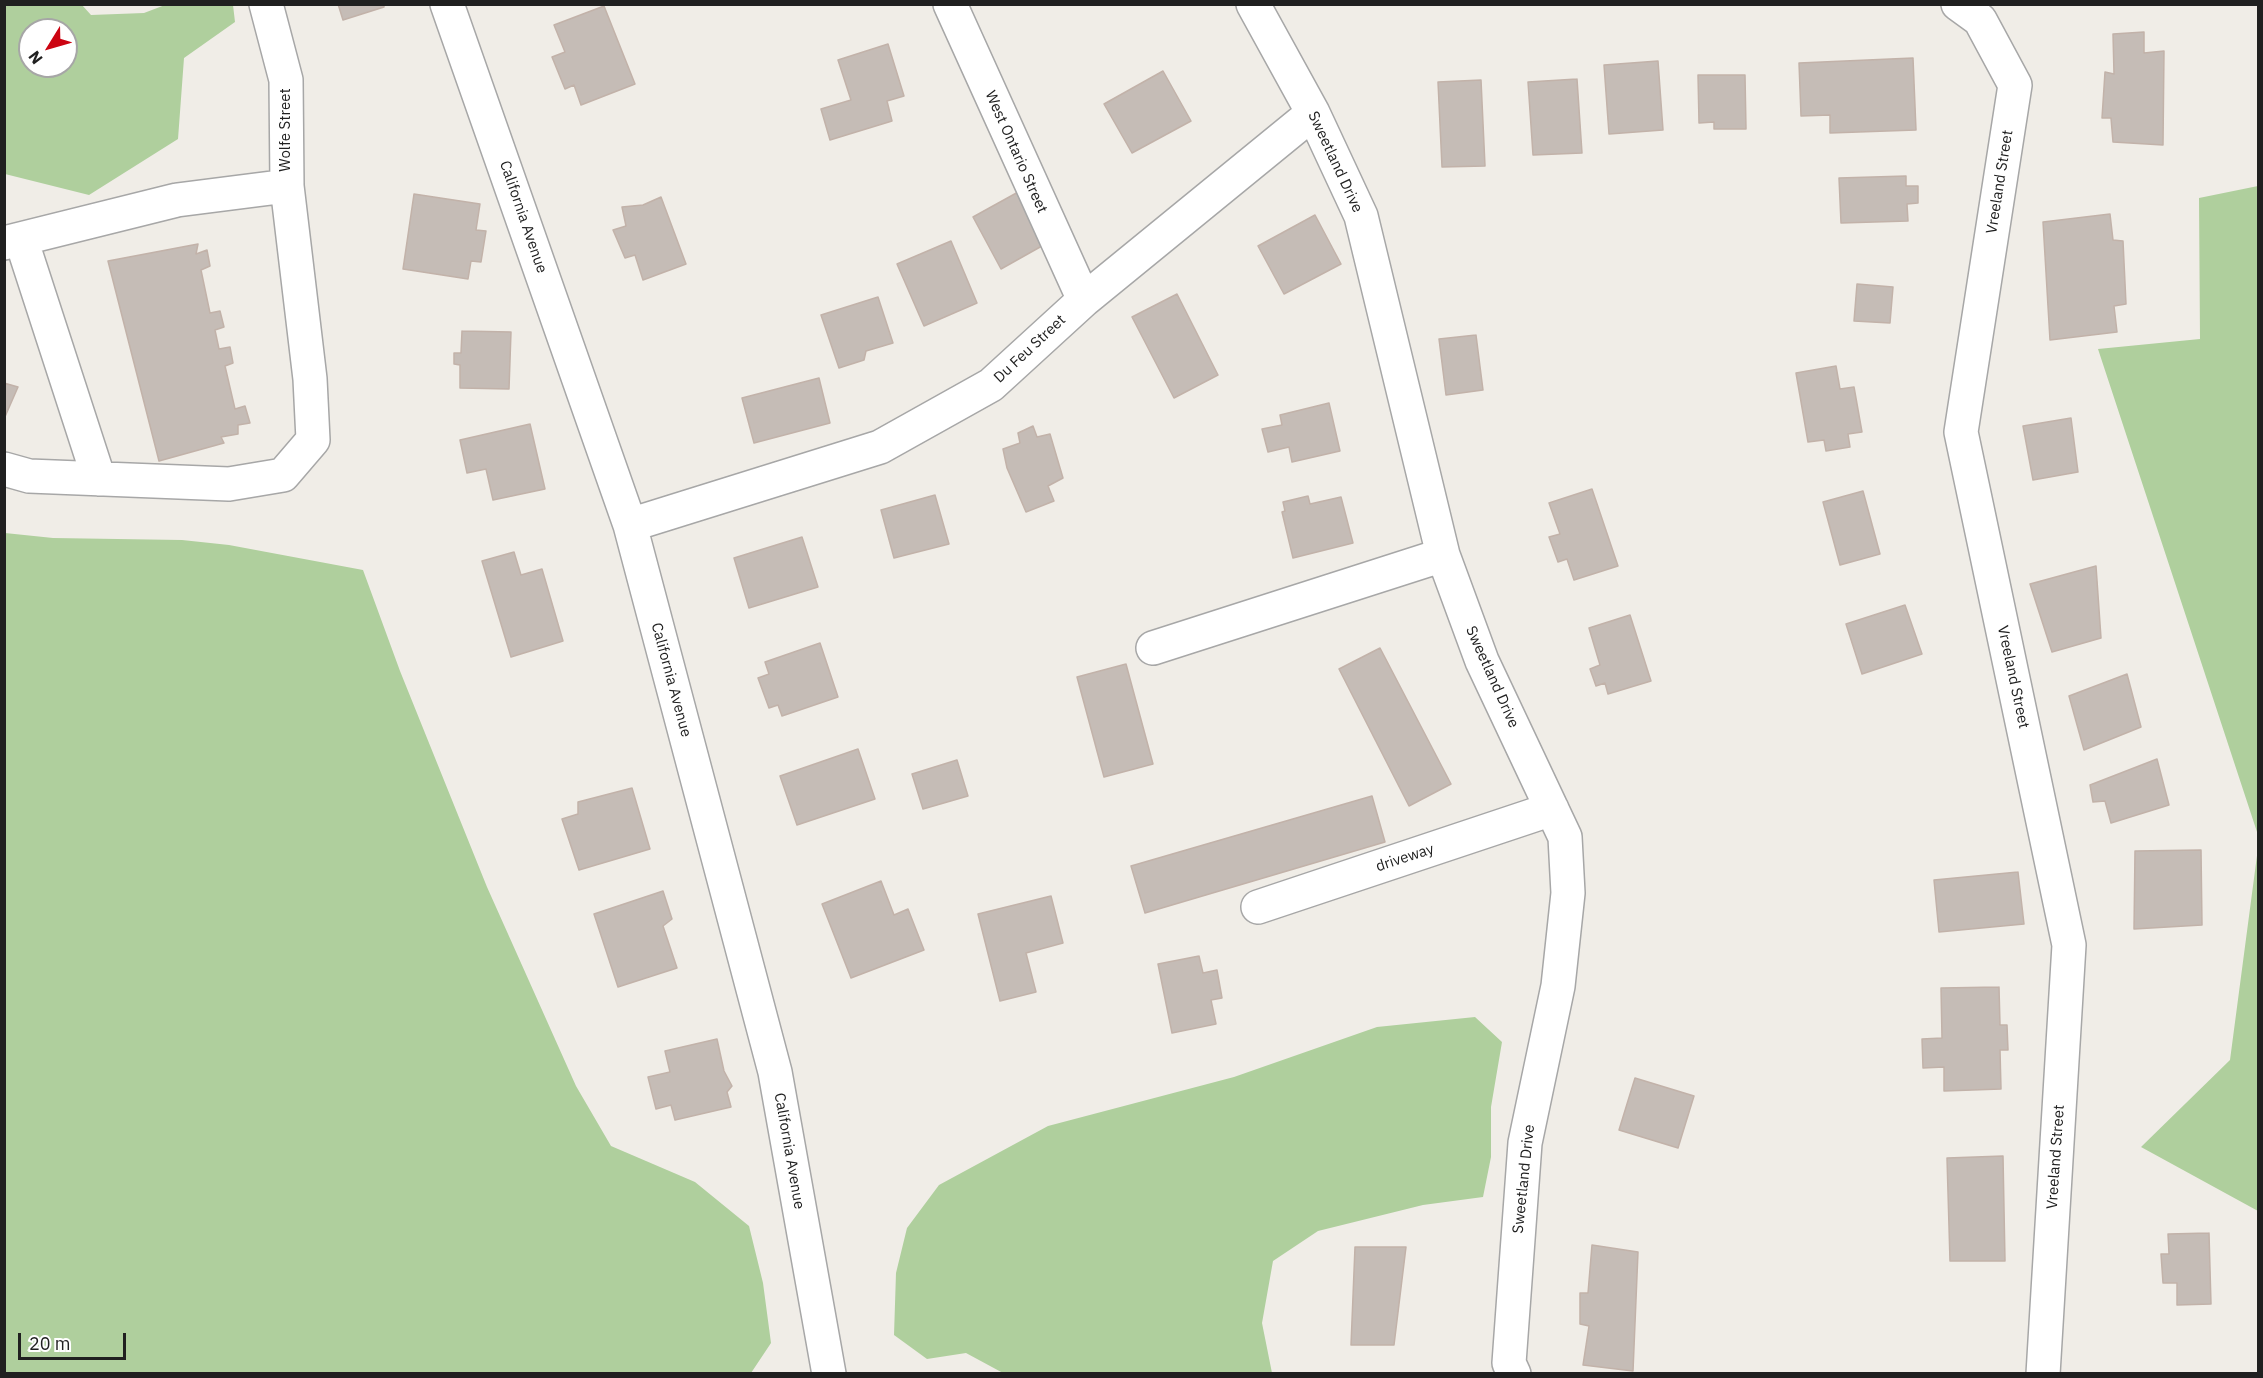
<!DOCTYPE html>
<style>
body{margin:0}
#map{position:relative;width:2263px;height:1378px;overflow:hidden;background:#f0ede7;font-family:"IBM Plex Sans",sans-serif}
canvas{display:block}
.frame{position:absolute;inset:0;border:6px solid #202020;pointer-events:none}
.north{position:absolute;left:18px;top:18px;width:60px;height:60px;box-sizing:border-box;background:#fff;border:2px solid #a6a6a6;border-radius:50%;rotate:233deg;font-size:16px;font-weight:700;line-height:24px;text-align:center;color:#202020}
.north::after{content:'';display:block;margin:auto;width:21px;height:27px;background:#cc0412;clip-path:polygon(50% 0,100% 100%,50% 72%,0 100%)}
.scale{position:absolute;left:18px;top:1333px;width:108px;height:27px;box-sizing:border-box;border:3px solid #202020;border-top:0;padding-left:8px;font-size:18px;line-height:21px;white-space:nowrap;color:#202020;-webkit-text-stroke:4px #fff;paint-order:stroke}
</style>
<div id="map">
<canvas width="2263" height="1378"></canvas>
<div class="frame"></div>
<div class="north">N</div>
<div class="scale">20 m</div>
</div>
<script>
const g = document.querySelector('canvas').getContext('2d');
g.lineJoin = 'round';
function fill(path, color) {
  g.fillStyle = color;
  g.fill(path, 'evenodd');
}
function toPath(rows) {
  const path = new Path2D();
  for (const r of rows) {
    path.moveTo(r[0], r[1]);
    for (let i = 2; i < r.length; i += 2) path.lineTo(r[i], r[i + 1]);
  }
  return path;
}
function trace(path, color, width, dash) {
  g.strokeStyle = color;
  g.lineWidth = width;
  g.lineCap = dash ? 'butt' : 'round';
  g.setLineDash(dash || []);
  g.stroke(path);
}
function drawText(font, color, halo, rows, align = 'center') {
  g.font = font + ' "IBM Plex Sans",sans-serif';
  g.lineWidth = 4.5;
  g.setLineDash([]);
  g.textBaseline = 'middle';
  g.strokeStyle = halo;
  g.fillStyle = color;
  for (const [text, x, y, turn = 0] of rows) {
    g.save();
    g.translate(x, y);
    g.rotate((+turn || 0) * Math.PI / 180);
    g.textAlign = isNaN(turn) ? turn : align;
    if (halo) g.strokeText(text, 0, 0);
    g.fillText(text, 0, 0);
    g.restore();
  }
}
const forest = toPath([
 [5,4,82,5,91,15,144,13,165,5,233,5,235,22,184,58,178,139,89,195,5,174],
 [30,30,66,30,66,66,30,66],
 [2258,186,2258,835,2098,349,2200,339,2199,198],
 [5,533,53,538,182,540,229,545,363,570,400,671,487,887,576,1086,611,1146,695,1182,749,1226,763,1283,771,1343,751,1373,5,1373],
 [2258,848,2258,1211,2141,1147,2230,1060],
 [1475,1017,1502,1042,1491,1107,1491,1157,1483,1197,1423,1205,1318,1231,1273,1261,1262,1323,1272,1373,1003,1373,966,1353,927,1359,894,1335,896,1273,907,1228,939,1185,1048,1126,1234,1077,1377,1027]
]);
const building = toPath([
 [338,4,384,4,384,7,343,20,338,4],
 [604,6,635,84,581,105,574,85,565,89,552,57,565,52,554,25,604,6],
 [2144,32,2144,53,2164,51,2163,145,2113,142,2111,118,2102,118,2105,72,2114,74,2113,34,2144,32],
 [888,44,904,96,887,101,892,121,830,140,821,109,851,100,838,60,888,44],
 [1913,58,1916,130,1830,133,1830,115,1801,116,1799,63,1913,58],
 [1658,61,1663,130,1609,134,1604,65,1658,61],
 [1163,71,1191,121,1132,153,1104,104,1163,71],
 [1698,75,1745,75,1746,129,1714,129,1714,122,1699,123,1698,75],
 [1577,79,1582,153,1533,155,1528,82,1577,79],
 [1481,80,1485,166,1442,167,1438,82,1481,80],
 [1906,176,1906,186,1918,186,1918,203,1907,204,1908,221,1841,223,1839,178,1906,176],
 [1020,191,1049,242,1001,269,973,217,1020,191],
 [414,194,480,204,476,230,486,231,481,262,471,261,468,279,403,269,414,194],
 [661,197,686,264,643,280,635,255,625,258,613,230,626,226,622,207,643,205,661,197],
 [2110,214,2113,240,2123,241,2126,304,2114,306,2117,332,2050,340,2043,222,2110,214],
 [1315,215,1341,264,1284,294,1258,246,1315,215],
 [951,241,977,303,924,326,897,264,951,241],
 [198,244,196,254,207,250,210,266,201,270,210,313,220,311,224,327,215,330,219,349,230,347,233,363,225,366,235,409,245,406,250,423,238,425,238,434,221,437,224,443,159,461,108,261,198,244],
 [1857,284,1893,287,1890,323,1854,321,1857,284],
 [1177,294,1218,375,1174,398,1132,317,1177,294],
 [878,297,893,343,866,351,864,360,839,368,821,315,878,297],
 [462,331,511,332,509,389,460,388,460,365,454,364,454,353,461,353,462,331],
 [1476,335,1483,390,1446,395,1439,339,1476,335],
 [1836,366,1840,389,1854,387,1862,432,1848,434,1850,447,1826,451,1824,440,1808,442,1796,373,1836,366],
 [819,378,830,423,754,443,742,398,819,378],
 [4,383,18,387,4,419,4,383],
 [1329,403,1340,451,1292,462,1289,447,1268,452,1262,429,1282,425,1280,415,1329,403],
 [2071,418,2078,472,2033,480,2023,426,2071,418],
 [530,424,545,489,493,500,486,469,467,473,460,440,530,424],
 [1033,426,1037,437,1050,434,1063,478,1048,486,1054,501,1026,512,1007,468,1003,449,1020,443,1018,433,1033,426],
 [1592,489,1618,566,1574,580,1567,559,1558,562,1549,537,1560,534,1549,503,1592,489],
 [1863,491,1880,554,1840,565,1823,502,1863,491],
 [935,495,949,544,894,558,881,510,935,495],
 [1308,496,1310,504,1341,497,1353,543,1293,558,1282,512,1285,511,1283,502,1308,496],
 [802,537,818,587,749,608,734,558,802,537],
 [514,552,521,575,542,569,563,641,511,657,482,561,514,552],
 [2096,566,2101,638,2052,652,2030,584,2096,566],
 [1905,605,1922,654,1862,674,1846,624,1905,605],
 [1630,615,1651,681,1608,694,1605,683,1596,686,1590,669,1600,665,1589,628,1630,615],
 [820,643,838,697,782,716,778,705,769,708,758,678,769,674,765,662,820,643],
 [1380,648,1451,784,1409,806,1339,669,1380,648],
 [1126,664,1153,764,1104,777,1077,677,1126,664],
 [2127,674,2141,727,2084,750,2069,696,2127,674],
 [858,749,875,799,797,825,780,776,858,749],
 [2157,759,2169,805,2111,823,2105,801,2093,802,2090,785,2157,759],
 [957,760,968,796,923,809,912,774,957,760],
 [632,788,650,849,579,870,562,819,578,814,578,802,632,788],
 [1372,796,1385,842,1145,913,1131,866,1372,796],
 [2201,850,2202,925,2134,929,2135,851,2201,850],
 [2018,872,2024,924,1939,932,1934,880,2018,872],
 [881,881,894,915,908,909,924,950,851,978,822,904,881,881],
 [663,891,672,919,663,926,677,968,618,987,594,914,663,891],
 [1051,896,1063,943,1026,953,1036,992,1000,1001,978,914,1051,896],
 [1199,956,1203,973,1217,970,1222,998,1211,1000,1216,1024,1172,1033,1158,964,1199,956],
 [1999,987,2000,1025,2007,1025,2008,1050,2000,1050,2001,1089,1944,1091,1944,1067,1923,1068,1922,1039,1942,1038,1941,988,1999,987],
 [717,1039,724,1071,732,1086,727,1092,731,1107,675,1120,671,1105,656,1109,648,1077,670,1072,665,1051,717,1039],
 [1635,1078,1694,1096,1678,1148,1619,1130,1635,1078],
 [2003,1156,2005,1261,1950,1261,1947,1158,2003,1156],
 [2209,1233,2211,1304,2177,1305,2177,1283,2163,1283,2161,1254,2169,1254,2168,1234,2209,1233],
 [1592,1245,1638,1252,1633,1371,1583,1365,1589,1326,1580,1324,1580,1293,1588,1293,1592,1245],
 [1355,1247,1406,1247,1394,1345,1351,1345,1355,1247]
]);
const minor = toPath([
 [447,4,630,525,775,1072,829,1374],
 [950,4,1084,300],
 [1253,4,1313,113,1361,216,1443,555,1482,661,1565,837,1568,893,1558,986,1525,1143,1509,1363,1514,1374],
 [1958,4,1980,20,2015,85,1961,432,2069,945,2043,1374],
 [21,239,99,479],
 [4,243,177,200,287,186],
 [4,469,29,476,229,484,283,475,313,440,310,379,287,186,286,80,266,4],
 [630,525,880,447,991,385,1084,300,1313,113],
 [1153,648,1443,555],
 [1258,907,1552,809]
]);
const streetNames = [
 ["Wolfe Street",286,130,-90],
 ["West Ontario Street",1016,152,66],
 ["Sweetland Drive",1335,162,65],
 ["Vreeland Street",2000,182,-81],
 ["California Avenue",523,217,71],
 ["Du Feu Street",1030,349,-43],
 ["Sweetland Drive",1492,677,66],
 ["Vreeland Street",2013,677,78],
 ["California Avenue",671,680,75],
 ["driveway",1405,858,-18],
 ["California Avenue",789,1151,80],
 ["Vreeland Street",2056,1157,-86],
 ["Sweetland Drive",1524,1179,-84]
];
fill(forest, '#afcf9d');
fill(building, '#c5bcb6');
trace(building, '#c2b2a9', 1.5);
trace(minor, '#a7a7a7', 36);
trace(minor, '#fff', 33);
drawText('15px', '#202020', '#fff', streetNames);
</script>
